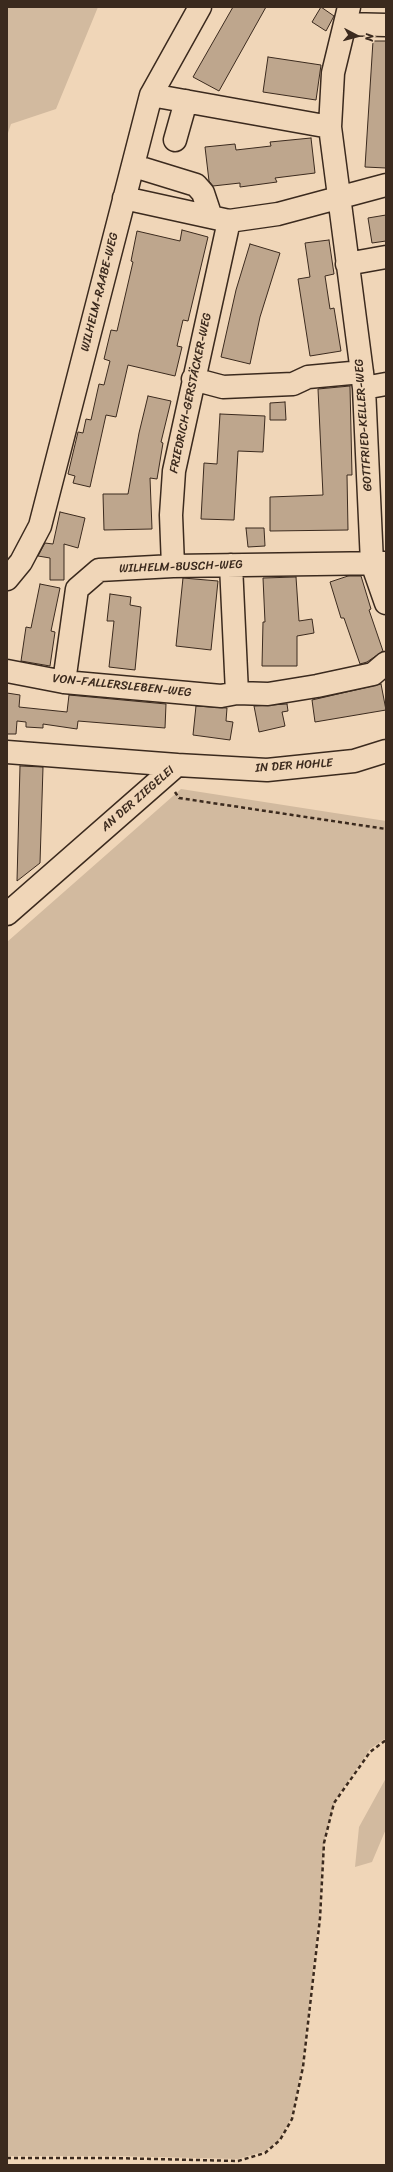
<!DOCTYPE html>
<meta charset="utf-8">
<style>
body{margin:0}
#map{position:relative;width:393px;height:2172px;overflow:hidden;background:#f0d6b8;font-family:Sriracha,sans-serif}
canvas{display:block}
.frame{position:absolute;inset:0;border:8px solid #3b2a1e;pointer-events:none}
.north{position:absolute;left:337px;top:16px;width:40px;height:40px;-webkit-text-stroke:3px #f0d6b8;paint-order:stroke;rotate:96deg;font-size:11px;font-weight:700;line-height:16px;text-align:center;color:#3b2a1e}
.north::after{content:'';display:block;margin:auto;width:14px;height:18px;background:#3b2a1e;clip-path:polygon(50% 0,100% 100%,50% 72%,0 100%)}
</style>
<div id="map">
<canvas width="393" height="2172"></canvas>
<div class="frame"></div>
<div class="north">N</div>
</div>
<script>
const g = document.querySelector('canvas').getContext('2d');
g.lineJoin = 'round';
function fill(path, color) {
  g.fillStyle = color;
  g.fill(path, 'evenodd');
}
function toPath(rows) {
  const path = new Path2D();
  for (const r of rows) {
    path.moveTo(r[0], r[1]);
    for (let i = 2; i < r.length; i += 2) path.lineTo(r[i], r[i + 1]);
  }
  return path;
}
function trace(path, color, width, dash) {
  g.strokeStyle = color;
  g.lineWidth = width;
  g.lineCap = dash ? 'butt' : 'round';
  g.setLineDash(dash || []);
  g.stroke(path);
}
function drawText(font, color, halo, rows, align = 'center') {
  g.font = font + ' Sriracha,sans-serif';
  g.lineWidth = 3;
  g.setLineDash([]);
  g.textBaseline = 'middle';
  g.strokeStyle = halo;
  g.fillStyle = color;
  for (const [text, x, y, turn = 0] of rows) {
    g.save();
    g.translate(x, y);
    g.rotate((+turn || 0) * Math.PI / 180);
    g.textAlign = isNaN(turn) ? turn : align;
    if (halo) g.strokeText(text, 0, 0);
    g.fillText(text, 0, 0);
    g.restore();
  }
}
const green = toPath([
 [7,7,98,7,56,109,11,124,7,136],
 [181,789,386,821,386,1738,370,1749,335,1800,324,1841,319,1917,302,2067,291,2118,279,2140,265,2151,238,2159,111,2156,7,2156,7,942],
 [386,1778,386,1829,372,1862,355,1867,359,1827]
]);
const building = toPath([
 [233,7,266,7,219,91,193,77,233,7],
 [321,7,334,16,326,31,312,22,321,7],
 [373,41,386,41,386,168,365,167,373,41],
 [268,57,321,65,316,100,263,92,268,57],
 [311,138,315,173,275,178,277,182,240,187,240,183,213,186,209,181,205,147,235,144,236,150,271,146,270,142,311,138],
 [386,215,386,241,372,243,368,218,386,215],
 [182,230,208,237,188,321,183,320,177,346,182,347,175,376,128,365,116,417,106,415,90,487,73,483,75,476,68,474,78,432,83,433,86,419,91,420,99,384,104,385,110,361,104,359,111,330,117,331,133,262,131,261,137,231,180,241,182,230],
 [329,240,334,274,325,276,330,309,334,308,341,351,310,356,298,279,310,277,305,243,329,240],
 [250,244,280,253,260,317,250,364,221,357,236,290,250,244],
 [350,386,352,475,347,475,348,530,270,531,270,497,323,495,318,389,350,386],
 [148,396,171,401,161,442,163,443,157,479,150,478,152,529,104,530,103,494,128,494,139,433,148,396],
 [285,402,286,420,270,420,270,403,285,402],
 [220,414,265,416,263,452,238,451,234,520,201,519,204,463,217,464,220,414],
 [60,512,85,518,78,548,64,544,64,580,50,580,50,558,38,556,45,543,53,544,60,512],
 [246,528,264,528,265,546,248,547,246,528],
 [348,576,361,576,371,609,369,610,383,651,367,662,360,664,344,618,341,618,330,582,348,576],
 [296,577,299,621,312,619,314,633,297,636,297,666,262,666,263,622,265,622,263,578,296,577],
 [183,578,218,581,211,650,176,646,183,578],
 [40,584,60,588,51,631,55,632,50,666,21,661,26,627,31,628,40,584],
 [110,594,131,597,130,605,141,607,135,670,109,667,114,621,107,621,110,594],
 [381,684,386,710,315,722,312,700,381,684],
 [7,693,20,695,19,707,67,712,69,695,166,704,165,728,78,721,77,729,43,724,43,728,26,727,26,722,17,721,16,734,7,734,7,693],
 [287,704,288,711,282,712,285,726,259,732,254,706,287,704],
 [196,706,227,708,226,721,233,722,230,740,193,735,196,706],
 [20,766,43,767,40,863,17,881,20,766]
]);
const path = toPath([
 [175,792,179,798,386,829],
 [7,2158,112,2158,238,2161,265,2153,280,2140,292,2119,303,2067,320,1918,324,1843,334,1803,370,1752,386,1740]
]);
const minor = toPath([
 [349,7,333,73,330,127,364,388,372,563,386,603],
 [345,24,386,25],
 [151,95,330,127],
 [175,140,186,101],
 [144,169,196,185,203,193,211,217],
 [124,198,229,221,278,214,386,185],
 [347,264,386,257],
 [193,379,223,387,293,384,308,377,362,372],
 [364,388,386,384],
 [231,565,237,693],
 [173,566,171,515,174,471,229,221],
 [7,579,21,562,40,526,151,95,200,7],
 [7,671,64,682,221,696,237,693,268,694,317,686,373,674,386,663],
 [64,682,77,589,99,570,173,566,386,563],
 [7,752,177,765,7,914],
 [177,765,267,770,354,761,386,751]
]);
const streetNames = [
 ["WILHELM-RAABE-WEG",100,292,-76],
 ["FRIEDRICH-GERSTÄCKER-WEG",191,393,-78],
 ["GOTTFRIED-KELLER-WEG",364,425,-94],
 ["WILHELM-BUSCH-WEG",181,567,-2],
 ["VON-FALLERSLEBEN-WEG",122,686,6],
 ["IN DER HOHLE",294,766,-4],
 ["AN DER ZIEGELEI",138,799,-41]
];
fill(green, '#d2ba9f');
fill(building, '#bea68d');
trace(building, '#3b2a1e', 1);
trace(minor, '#3b2a1e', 25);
trace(path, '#3b2a1e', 2.5, [4, 3]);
trace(minor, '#f0d6b8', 22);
drawText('12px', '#3b2a1e', '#f0d6b8', streetNames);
</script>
